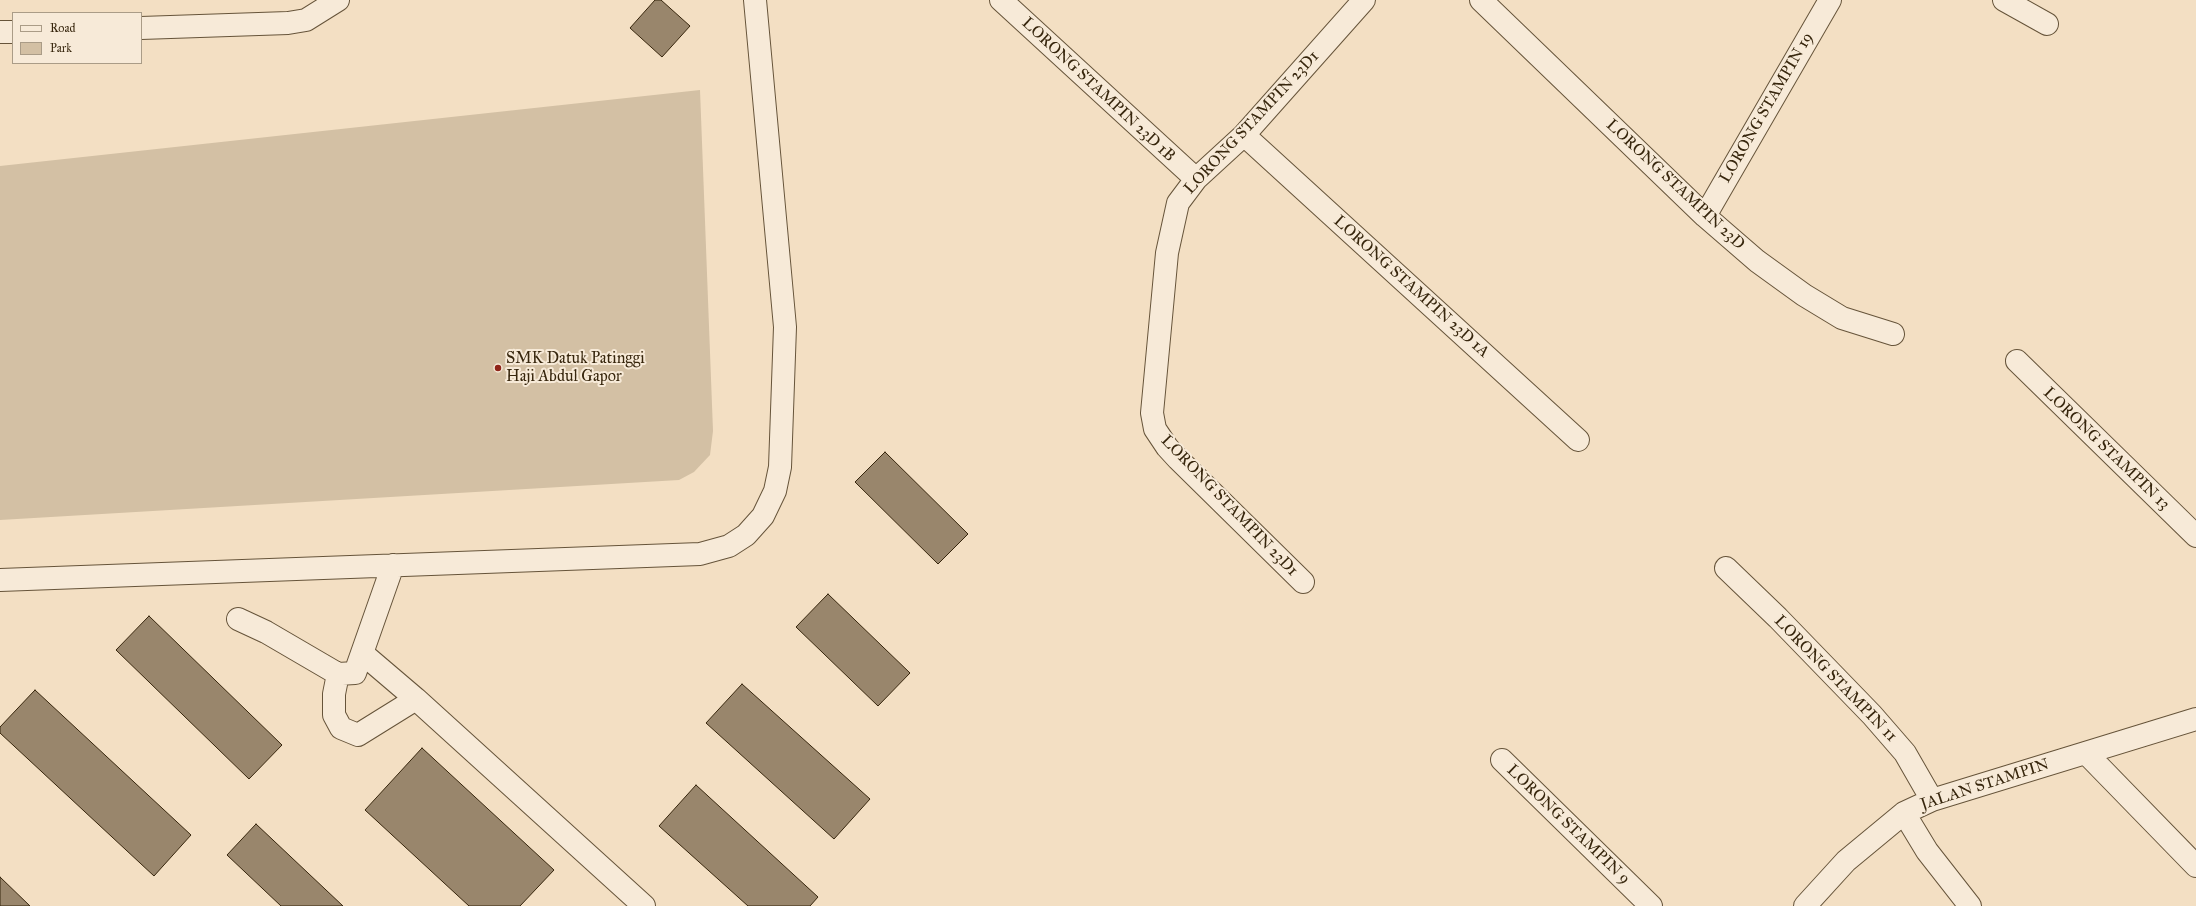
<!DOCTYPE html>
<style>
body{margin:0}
#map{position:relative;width:2196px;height:906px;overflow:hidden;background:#f3dfc3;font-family:"IM FELL Great Primer",serif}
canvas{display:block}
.legend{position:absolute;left:12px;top:12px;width:130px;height:52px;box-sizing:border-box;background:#f7ead8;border:1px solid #aa9c87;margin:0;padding:5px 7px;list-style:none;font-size:12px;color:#37260d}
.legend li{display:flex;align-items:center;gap:8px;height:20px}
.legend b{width:20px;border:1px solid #aa9c87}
</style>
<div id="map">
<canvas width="2196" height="906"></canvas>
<ul class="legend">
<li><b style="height:5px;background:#f7ead8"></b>Road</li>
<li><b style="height:11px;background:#d3c0a4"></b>Park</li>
</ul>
</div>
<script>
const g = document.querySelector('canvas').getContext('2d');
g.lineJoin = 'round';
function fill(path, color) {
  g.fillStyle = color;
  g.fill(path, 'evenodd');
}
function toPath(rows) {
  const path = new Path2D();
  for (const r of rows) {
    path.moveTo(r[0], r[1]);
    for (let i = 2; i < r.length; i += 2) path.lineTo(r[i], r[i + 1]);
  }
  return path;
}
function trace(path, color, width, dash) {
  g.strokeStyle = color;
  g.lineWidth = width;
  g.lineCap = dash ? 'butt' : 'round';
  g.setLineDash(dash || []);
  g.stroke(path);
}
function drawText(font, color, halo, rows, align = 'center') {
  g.font = font + ' "IM FELL Great Primer",serif';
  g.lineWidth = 4;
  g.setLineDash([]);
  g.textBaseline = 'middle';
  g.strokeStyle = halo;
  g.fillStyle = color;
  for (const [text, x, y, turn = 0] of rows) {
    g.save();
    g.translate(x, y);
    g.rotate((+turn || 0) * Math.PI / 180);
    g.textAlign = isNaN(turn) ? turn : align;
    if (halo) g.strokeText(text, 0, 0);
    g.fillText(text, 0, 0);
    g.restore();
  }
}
const green = toPath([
 [700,90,713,431,710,455,694,472,679,480,0,520,0,166]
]);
const building = toPath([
 [655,0,661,0,690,26,662,57,630,28,655,0],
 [885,452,968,534,938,564,855,482,885,452],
 [828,594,910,673,878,706,796,627,828,594],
 [149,616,282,745,249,779,116,650,149,616],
 [742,684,870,799,834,839,706,723,742,684],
 [35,690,191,835,154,876,0,733,0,727,35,690],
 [422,748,554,870,520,906,469,906,365,810,422,748],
 [696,785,818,897,810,906,748,906,659,826,696,785],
 [256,824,343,906,281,906,227,855,256,824],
 [0,877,30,906,0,906,0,877]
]);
const minor = toPath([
 [1001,0,1196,179],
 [1481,0,1705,216,1757,261,1804,295,1842,318,1893,334],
 [2004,0,2047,24],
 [141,28,288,23,306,20,338,0],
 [0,32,13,32],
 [1244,135,1578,440],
 [1705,216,1830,0],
 [2017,361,2196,536],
 [1726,568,1778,618,1872,715,1905,753,1932,800],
 [0,580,700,554,729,546,746,535,763,516,775,491,780,467,785,327,755,0],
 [1303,582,1178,459,1167,447,1155,429,1152,413,1167,253,1178,203,1196,179,1244,135,1364,0],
 [238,619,266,632,338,674,355,673,393,565],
 [362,653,416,699,644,906],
 [338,674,334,694,334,715,341,728,358,735,416,699],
 [2086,753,2196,866],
 [1502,760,1651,906],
 [1904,813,1927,851,1970,906],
 [1805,906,1846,861,1904,813,1932,800,2196,719]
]);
const markers = [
 [498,368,4,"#8f2418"]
];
const streetNames = [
 ["LORONG STAMPIN 23D 1B",1098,90,43],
 ["LORONG STAMPIN 19",1767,108,-60],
 ["LORONG STAMPIN 23D1",1252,123,-47],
 ["LORONG STAMPIN 23D",1675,185,43],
 ["LORONG STAMPIN 23D 1A",1411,287,42],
 ["LORONG STAMPIN 13",2106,449,44],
 ["LORONG STAMPIN 23D1",1229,506,46],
 ["LORONG STAMPIN 11",1835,679,46],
 ["JALAN STAMPIN",1985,785,-18],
 ["LORONG STAMPIN 9",1568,825,44]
];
const poiNames = [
 ["SMK Datuk Patinggi",506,359],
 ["Haji Abdul Gapor",506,377]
];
fill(green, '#d3c0a4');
fill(building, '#99866c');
trace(building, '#37260d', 1);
trace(minor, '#66543a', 24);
trace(minor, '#f7ead8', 22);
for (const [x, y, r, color] of markers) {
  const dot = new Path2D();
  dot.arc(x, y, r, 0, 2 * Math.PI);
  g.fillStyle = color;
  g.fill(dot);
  trace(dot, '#f7ead8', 1.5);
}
drawText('16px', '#37260d', '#f7ead8', streetNames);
drawText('16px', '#37260d', '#f7ead8', poiNames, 'left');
</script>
